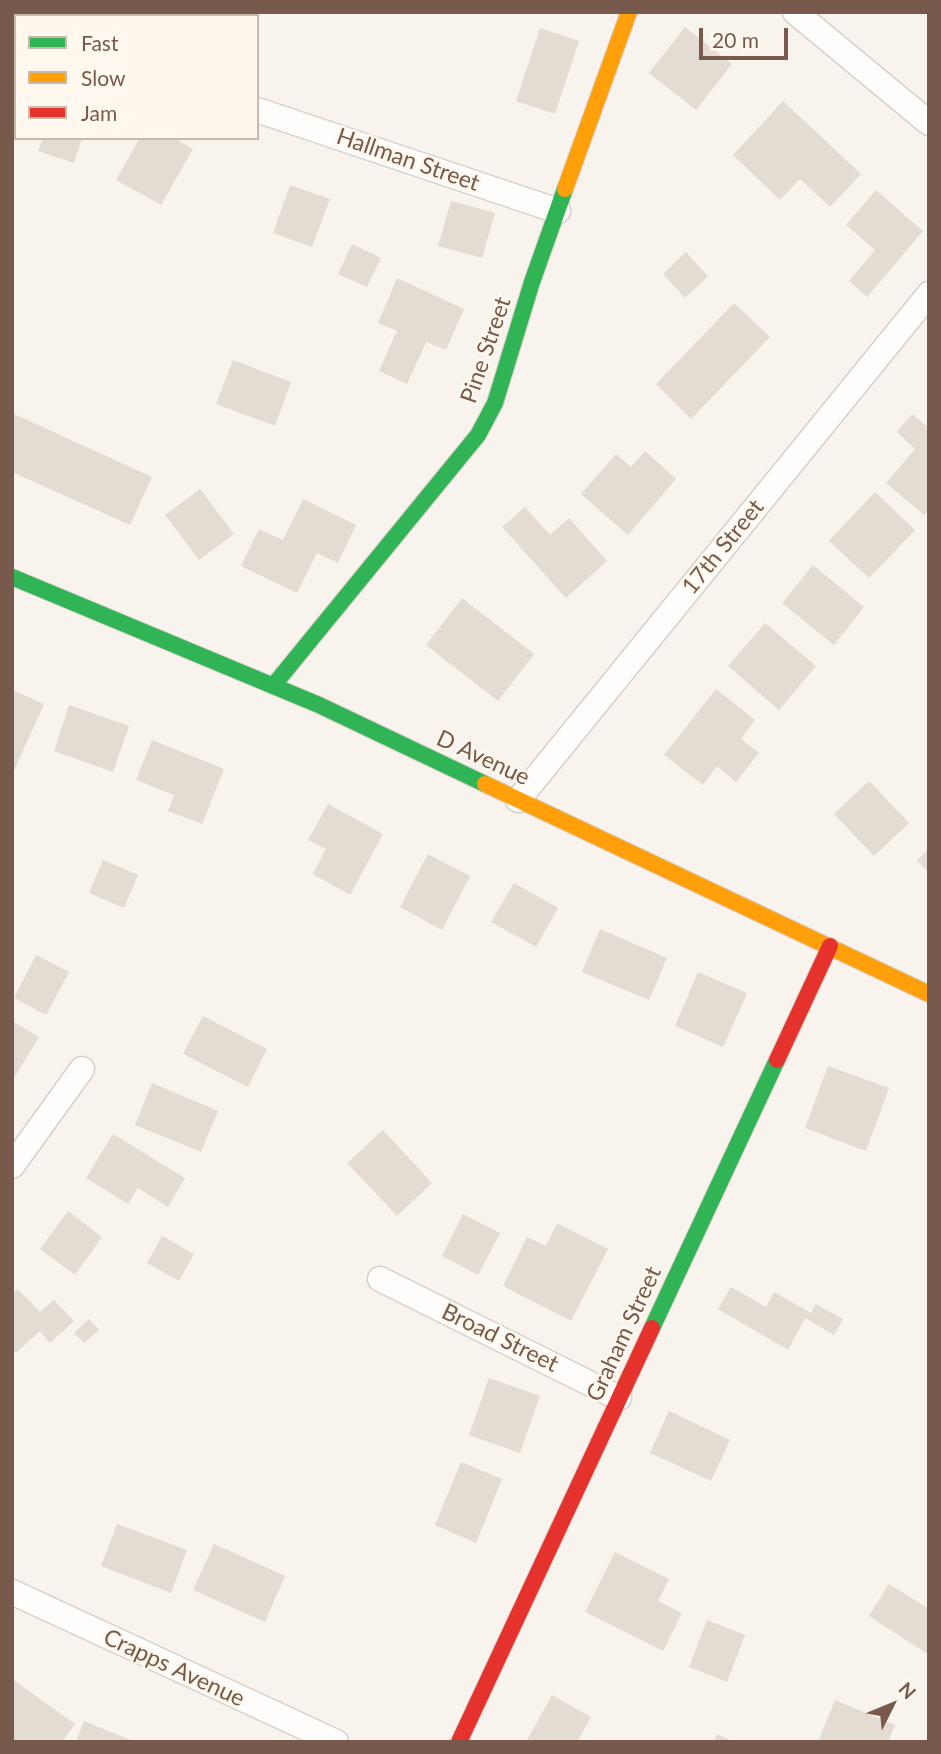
<!DOCTYPE html>
<style>
body{margin:0}
#map{position:relative;width:941px;height:1754px;overflow:hidden;background:#f8f3ec;font-family:Lato,sans-serif}
canvas{display:block}
.frame{position:absolute;inset:0;border:14px solid #775a4b;pointer-events:none}
.legend{position:absolute;left:14px;top:14px;width:245px;height:126px;box-sizing:border-box;background:#fff8ee;border:2px solid #c9b9ad;margin:0;padding:9px 12px;list-style:none;font-size:21px;color:#775a4b}
.legend li{display:flex;align-items:center;gap:14px;height:35px}
.legend b{width:35px;border:2px solid #c9b9ad}
.north{position:absolute;left:857px;top:1670px;width:70px;height:70px;-webkit-text-stroke:5px #fff8ee;paint-order:stroke;rotate:47deg;font-size:19px;font-weight:700;line-height:28px;text-align:center;color:#775a4b}
.north::after{content:'';display:block;margin:auto;width:24px;height:32px;background:#775a4b;clip-path:polygon(50% 0,100% 100%,50% 72%,0 100%)}
.scale{position:absolute;left:699px;top:28px;width:89px;height:32px;box-sizing:border-box;border:4px solid #775a4b;border-top:0;padding-left:9px;font-size:21px;line-height:24px;white-space:nowrap;color:#775a4b;-webkit-text-stroke:5px #fff8ee;paint-order:stroke}
</style>
<div id="map">
<canvas width="941" height="1754"></canvas>
<div class="frame"></div>
<ul class="legend">
<li><b style="height:9px;background:#30b455"></b>Fast</li>
<li><b style="height:9px;background:#ff9f0a"></b>Slow</li>
<li><b style="height:9px;background:#e5322d"></b>Jam</li>
</ul>
<div class="north">N</div>
<div class="scale">20 m</div>
</div>
<script>
const g = document.querySelector('canvas').getContext('2d');
g.lineJoin = 'round';
function fill(path, color) {
  g.fillStyle = color;
  g.fill(path, 'evenodd');
}
function toPath(rows) {
  const path = new Path2D();
  for (const r of rows) {
    path.moveTo(r[0], r[1]);
    for (let i = 2; i < r.length; i += 2) path.lineTo(r[i], r[i + 1]);
  }
  return path;
}
function trace(path, color, width, dash) {
  g.strokeStyle = color;
  g.lineWidth = width;
  g.lineCap = dash ? 'butt' : 'round';
  g.setLineDash(dash || []);
  g.stroke(path);
}
function drawText(font, color, halo, rows, align = 'center') {
  g.font = font + ' Lato,sans-serif';
  g.lineWidth = 5;
  g.setLineDash([]);
  g.textBaseline = 'middle';
  g.strokeStyle = halo;
  g.fillStyle = color;
  for (const [text, x, y, turn = 0] of rows) {
    g.save();
    g.translate(x, y);
    g.rotate((+turn || 0) * Math.PI / 180);
    g.textAlign = isNaN(turn) ? turn : align;
    if (halo) g.strokeText(text, 0, 0);
    g.fillText(text, 0, 0);
    g.restore();
  }
}
const building = toPath([
 [685,27,732,64,696,110,649,73],
 [540,28,579,41,555,114,516,101],
 [783,101,861,174,830,207,800,179,780,200,733,155],
 [43,138,82,138,74,163,38,151],
 [140,138,174,138,193,149,161,205,116,180],
 [290,185,330,199,312,247,273,233],
 [876,190,923,231,867,297,849,281,875,250,846,225],
 [451,201,495,213,482,258,438,246],
 [352,244,381,258,367,287,338,274],
 [686,252,708,276,685,298,663,274],
 [397,278,464,309,446,350,426,342,407,384,379,371,397,331,378,323],
 [734,303,770,337,691,419,656,384],
 [233,360,291,382,275,426,216,404],
 [12,413,152,477,130,525,12,472],
 [912,414,929,428,929,509,924,515,886,483,915,449,897,432],
 [645,451,676,479,628,535,581,494,616,454,631,467],
 [200,489,234,534,199,560,165,515],
 [875,492,915,530,869,578,829,541],
 [303,499,356,525,338,563,317,553,297,593,241,566,259,529,283,540],
 [525,507,550,535,569,518,607,561,566,598,502,527],
 [813,565,864,607,834,645,782,603],
 [462,598,534,654,498,701,426,645],
 [765,623,816,666,779,710,728,666],
 [716,689,755,720,741,739,759,753,736,782,717,766,703,785,664,755],
 [12,690,44,704,12,775],
 [69,705,129,726,113,772,54,751],
 [152,740,224,769,202,824,168,811,174,795,136,780],
 [869,781,909,823,874,856,834,814],
 [328,804,383,834,350,895,313,874,326,849,308,840],
 [929,848,929,872,917,861],
 [428,854,470,876,442,930,400,907],
 [103,860,138,875,124,908,89,893],
 [514,883,558,908,536,947,491,922],
 [600,929,667,958,649,1000,582,972],
 [36,955,69,972,46,1015,14,998],
 [698,972,747,993,723,1047,675,1026],
 [203,1016,267,1049,248,1087,183,1054],
 [12,1021,39,1037,14,1078,12,1077],
 [828,1066,889,1088,866,1151,805,1128],
 [152,1083,218,1111,201,1152,135,1125],
 [383,1130,432,1183,397,1216,347,1163],
 [113,1134,185,1178,168,1207,138,1188,128,1204,86,1178],
 [68,1211,102,1237,75,1275,40,1249],
 [463,1214,500,1233,478,1275,442,1256],
 [557,1223,608,1249,571,1321,503,1286,527,1237,546,1246],
 [162,1236,194,1254,179,1281,147,1263],
 [731,1287,766,1307,774,1292,811,1313,816,1304,843,1319,834,1335,805,1318,788,1350,718,1309],
 [18,1289,40,1312,54,1300,74,1321,50,1343,40,1331,16,1353,12,1349,12,1294],
 [89,1319,99,1330,84,1343,74,1333],
 [489,1378,540,1396,520,1453,469,1435],
 [669,1411,730,1440,711,1481,650,1453],
 [461,1462,502,1479,476,1543,435,1525],
 [117,1524,187,1550,171,1593,101,1566],
 [214,1544,285,1576,265,1622,193,1590],
 [615,1552,669,1579,658,1601,682,1613,663,1651,585,1612],
 [889,1584,929,1609,929,1655,869,1616],
 [707,1620,745,1635,727,1682,689,1667],
 [12,1679,75,1724,62,1742,12,1742],
 [552,1695,591,1717,577,1742,526,1742],
 [835,1700,895,1725,888,1742,818,1742],
 [84,1721,135,1742,76,1742],
 [717,1734,733,1742,714,1742]
]);
const street = toPath([
 [795,12,929,123],
 [12,27,16,28],
 [257,110,558,211],
 [518,800,929,294],
 [12,1166,82,1069],
 [380,1279,619,1398],
 [12,1592,336,1742]
]);
const fast = toPath([
 [12,577,319,705,485,784],
 [273,686,478,435,495,403,532,282,565,189],
 [652,1328,777,1060]
]);
const slow = toPath([
 [565,189,629,12],
 [485,784,929,994]
]);
const jam = toPath([
 [777,1060,830,946],
 [459,1742,652,1328]
]);
const streetNames = [
 ["Hallman Street",408,160,19],
 ["Pine Street",486,350,-71],
 ["17th Street",723,547,-51],
 ["D Avenue",483,758,25],
 ["Graham Street",624,1334,-65],
 ["Broad Street",500,1338,26],
 ["Crapps Avenue",174,1668,25]
];
fill(building, '#e4dbd3');
trace(street, '#d7d0ca', 27);
trace(fast, '#d7cfc8', 18);
trace(slow, '#d7cfc8', 18);
trace(jam, '#d7cfc8', 18);
trace(street, '#fefdfc', 24);
trace(fast, '#30b455', 16);
trace(slow, '#ff9f0a', 16);
trace(jam, '#e5322d', 16);
drawText('23px', '#775a4b', '#fff8ee', streetNames);
</script>
